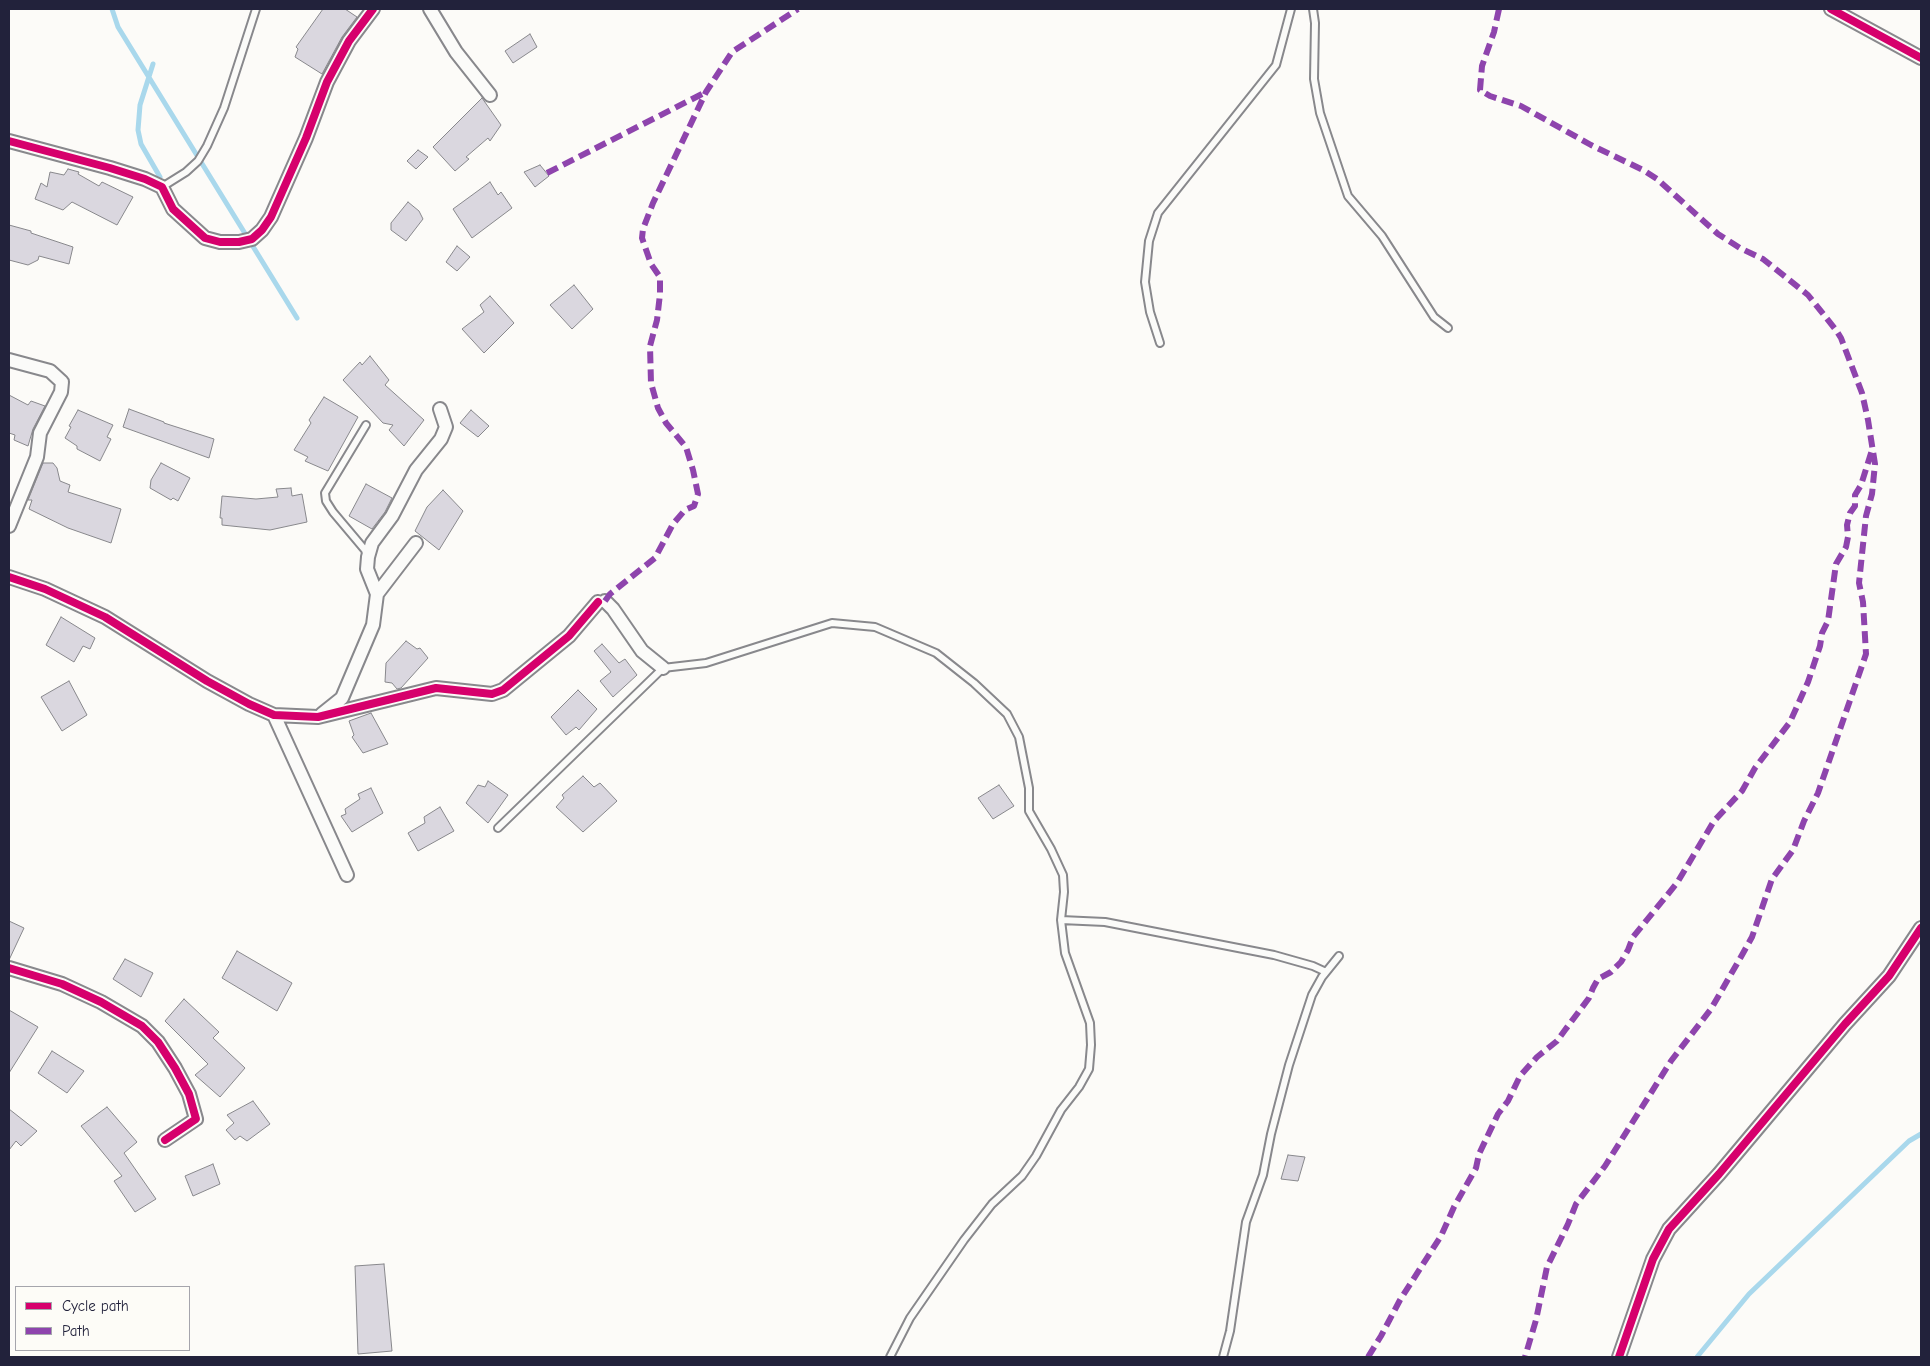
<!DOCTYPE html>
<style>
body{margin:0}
#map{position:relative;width:1930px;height:1366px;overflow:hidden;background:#fcfbf8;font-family:"Comic Neue",sans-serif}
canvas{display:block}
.frame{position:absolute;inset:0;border:10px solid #22223b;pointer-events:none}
.legend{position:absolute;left:15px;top:1286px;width:175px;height:65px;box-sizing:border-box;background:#fdfcf7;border:1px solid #a5a5ac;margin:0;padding:6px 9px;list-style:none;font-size:15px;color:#22223b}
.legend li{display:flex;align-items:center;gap:10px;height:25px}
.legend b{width:25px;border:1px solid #a5a5ac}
</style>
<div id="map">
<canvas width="1930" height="1366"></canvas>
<div class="frame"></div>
<ul class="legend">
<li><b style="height:6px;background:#d6006c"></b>Cycle path</li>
<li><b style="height:6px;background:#8e44ad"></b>Path</li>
</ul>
</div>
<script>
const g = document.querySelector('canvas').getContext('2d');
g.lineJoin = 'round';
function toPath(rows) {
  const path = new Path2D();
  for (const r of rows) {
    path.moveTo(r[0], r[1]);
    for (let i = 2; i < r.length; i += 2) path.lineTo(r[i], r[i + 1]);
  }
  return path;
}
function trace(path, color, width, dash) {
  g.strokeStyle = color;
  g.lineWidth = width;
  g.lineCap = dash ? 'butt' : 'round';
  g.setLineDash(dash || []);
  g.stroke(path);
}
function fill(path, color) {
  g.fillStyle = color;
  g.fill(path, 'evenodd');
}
const stream = toPath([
 [112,9,118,27,297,318],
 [153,64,140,105,138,130,141,144,160,177],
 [1697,1357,1749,1294,1909,1141,1921,1134]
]);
const building = toPath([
 [323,9,345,9,357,17,342,37,322,74,295,57,298,49,296,47,323,9],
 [530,34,537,47,513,63,505,51,530,34],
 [482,98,501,125,490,141,488,138,466,157,469,159,455,171,433,147,482,98],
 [418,150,428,157,416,169,407,161,418,150],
 [540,165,549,176,535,187,524,172,540,165],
 [68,169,79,172,78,174,99,186,102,182,133,197,117,225,72,202,63,210,35,199,41,183,47,187,50,172,64,175,68,169],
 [490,182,498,195,501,192,512,208,472,238,453,209,490,182],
 [408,202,419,211,423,219,406,241,391,230,391,223,408,202],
 [9,225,31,231,31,233,73,247,69,264,39,256,38,260,28,265,9,260,9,225],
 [457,246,470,257,457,271,446,262,457,246],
 [574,285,593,309,572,329,550,305,574,285],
 [490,296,514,323,484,353,462,329,484,312,480,305,490,296],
 [370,356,389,380,385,385,424,420,404,446,389,430,393,425,383,423,343,380,360,362,362,365,370,356],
 [9,395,28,405,31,401,45,406,33,429,28,446,14,440,15,435,9,433,9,395],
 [324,397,358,417,328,471,305,461,308,457,294,450,311,423,309,420,324,397],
 [129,409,164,422,164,423,214,439,209,458,123,427,129,409],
 [78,410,113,425,107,437,111,439,100,461,77,449,77,446,65,438,71,427,69,426,78,410],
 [471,410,489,426,478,437,460,423,471,410],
 [43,463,53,463,57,468,60,481,70,485,68,492,121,509,111,543,68,528,29,509,32,500,28,500,43,463],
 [161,463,190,478,178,501,173,498,171,500,150,488,151,480,161,463],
 [366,484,392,498,385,512,372,529,349,516,366,484],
 [291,488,292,496,302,494,307,522,270,530,222,525,222,518,220,518,222,496,256,499,278,497,276,489,291,488],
 [443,490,463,511,439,550,415,531,427,507,443,490],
 [61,617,95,638,90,649,83,646,74,662,46,645,61,617],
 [406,641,417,649,420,648,428,658,401,688,397,689,392,683,385,682,386,663,406,641],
 [602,644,619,663,625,659,637,675,613,697,600,681,611,672,594,651,602,644],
 [69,681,87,715,62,731,41,697,69,681],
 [578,690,597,709,579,730,576,727,566,735,551,717,578,690],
 [371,713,388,744,363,753,352,737,354,735,349,721,371,713],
 [583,776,594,787,600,783,617,801,583,832,556,807,564,798,562,795,583,776],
 [488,781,508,795,488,823,466,803,478,785,485,787,488,781],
 [999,785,1014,806,993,819,978,798,999,785],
 [371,788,383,813,352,832,341,816,346,814,345,809,360,799,358,794,371,788],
 [440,807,454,831,418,851,408,833,425,823,424,817,440,807],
 [9,921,24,928,9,960,9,921],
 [237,951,292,983,277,1011,222,978,237,951],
 [125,959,153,973,141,997,113,979,125,959],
 [184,999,219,1032,213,1038,245,1068,220,1097,195,1075,208,1064,165,1021,184,999],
 [9,1010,38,1027,9,1073,9,1010],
 [52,1051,84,1071,67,1093,38,1073,52,1051],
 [253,1101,270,1124,247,1141,240,1136,235,1140,226,1130,234,1123,227,1115,253,1101],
 [107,1107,137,1142,124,1153,156,1199,135,1212,114,1181,122,1176,81,1126,107,1107],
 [9,1109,37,1131,21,1146,16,1141,9,1150,9,1109],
 [1288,1155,1305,1157,1298,1181,1281,1179,1288,1155],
 [213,1164,220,1184,193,1196,185,1176,213,1164],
 [384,1264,392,1351,358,1354,355,1266,384,1264]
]);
const lane = toPath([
 [1313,9,1315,23,1314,79,1320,113,1348,196,1382,236,1434,317,1448,328],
 [162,187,186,172,198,161,207,146,224,108,256,9],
 [1160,343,1150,312,1145,282,1149,241,1158,213,1276,65,1291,9],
 [366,425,325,493,326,501,333,512,365,550,367,556],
 [498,828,663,668,706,663,832,623,875,627,936,653,974,683,1007,714,1019,737,1029,788,1029,811,1051,849,1063,875,1064,892,1061,920,1065,953,1090,1023,1091,1045,1089,1069,1079,1087,1061,1110,1036,1156,1022,1176,992,1204,964,1240,910,1318,890,1357],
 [1061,920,1105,922,1274,955,1313,966,1326,972],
 [1223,1357,1230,1331,1246,1222,1263,1175,1271,1134,1289,1065,1312,995,1322,977,1339,956]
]);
const street = toPath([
 [430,9,456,52,490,95],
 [1831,9,1921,58],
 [9,141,110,168,145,179,162,187,173,209,205,238,220,242,239,242,252,239,262,230,271,217,306,138,327,82,349,41,373,9],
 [9,360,50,371,62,382,61,392,40,433,37,457,9,526],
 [9,577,45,589,105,617,207,681,249,704,274,715,318,717,436,688,492,694,503,690,569,636,598,602],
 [377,594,416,543],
 [605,601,613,609,642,651,663,668],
 [322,714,342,698,373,625,377,594,367,569,368,557,372,543,392,516,416,470,441,439,446,427,440,409],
 [274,715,347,875],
 [9,968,62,984,101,1002,142,1026,158,1042,175,1068,189,1094,196,1119,165,1140],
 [1619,1357,1653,1259,1669,1229,1719,1174,1845,1024,1889,976,1921,928]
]);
const quiet = toPath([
 [1499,9,1494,32,1482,66,1480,90,1490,96,1521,106,1591,145,1643,170,1657,179,1718,234,1740,248,1763,259,1808,295,1836,330,1841,338,1862,393,1868,420,1875,464,1872,494,1866,516,1859,583,1863,602,1866,654,1818,793,1804,821,1793,850,1772,879,1752,937,1742,955,1711,1009,1671,1061,1605,1166,1576,1204,1568,1224,1547,1267,1536,1320,1525,1357],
 [547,173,706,92],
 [605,601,610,594,655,558,673,524,685,510,694,506,698,494,693,470,686,447,666,423,658,408,651,383,650,346,657,320,660,294,660,277,651,264,642,238,643,229,653,203,706,92,732,52,798,9],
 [1368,1357,1381,1336,1400,1300,1441,1236,1454,1207,1476,1168,1479,1154,1498,1114,1508,1101,1520,1076,1537,1057,1557,1041,1565,1030,1589,998,1593,988,1598,979,1611,972,1621,962,1628,950,1633,937,1677,883,1714,821,1742,791,1755,768,1790,722,1808,682,1820,646,1822,633,1828,621,1836,564,1846,547,1848,537,1847,525,1850,513,1855,506,1855,495,1861,485,1872,450]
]);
const cycleway = toPath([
 [1831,9,1921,58],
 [9,141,110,168,145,179,162,187,173,209,205,238,220,242,239,242,252,239,262,230,271,217,306,138,327,82,349,41,373,9],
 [9,577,45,589,105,617,207,681,249,704,274,715,318,717,436,688,492,694,503,690,569,636,598,602],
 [9,968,62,984,101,1002,142,1026,158,1042,175,1068,189,1094,196,1119,165,1140],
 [1619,1357,1653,1259,1669,1229,1719,1174,1845,1024,1889,976,1921,928]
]);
trace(stream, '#a9d8ec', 5);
fill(building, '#dad7df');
trace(building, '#88888c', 1);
trace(lane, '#88888c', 10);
trace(street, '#88888c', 16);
trace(lane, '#fbfbf9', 6);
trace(street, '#fbfbf9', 12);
trace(quiet, '#8e44ad', 6, [12, 6]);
trace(cycleway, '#d6006c', 8);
</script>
